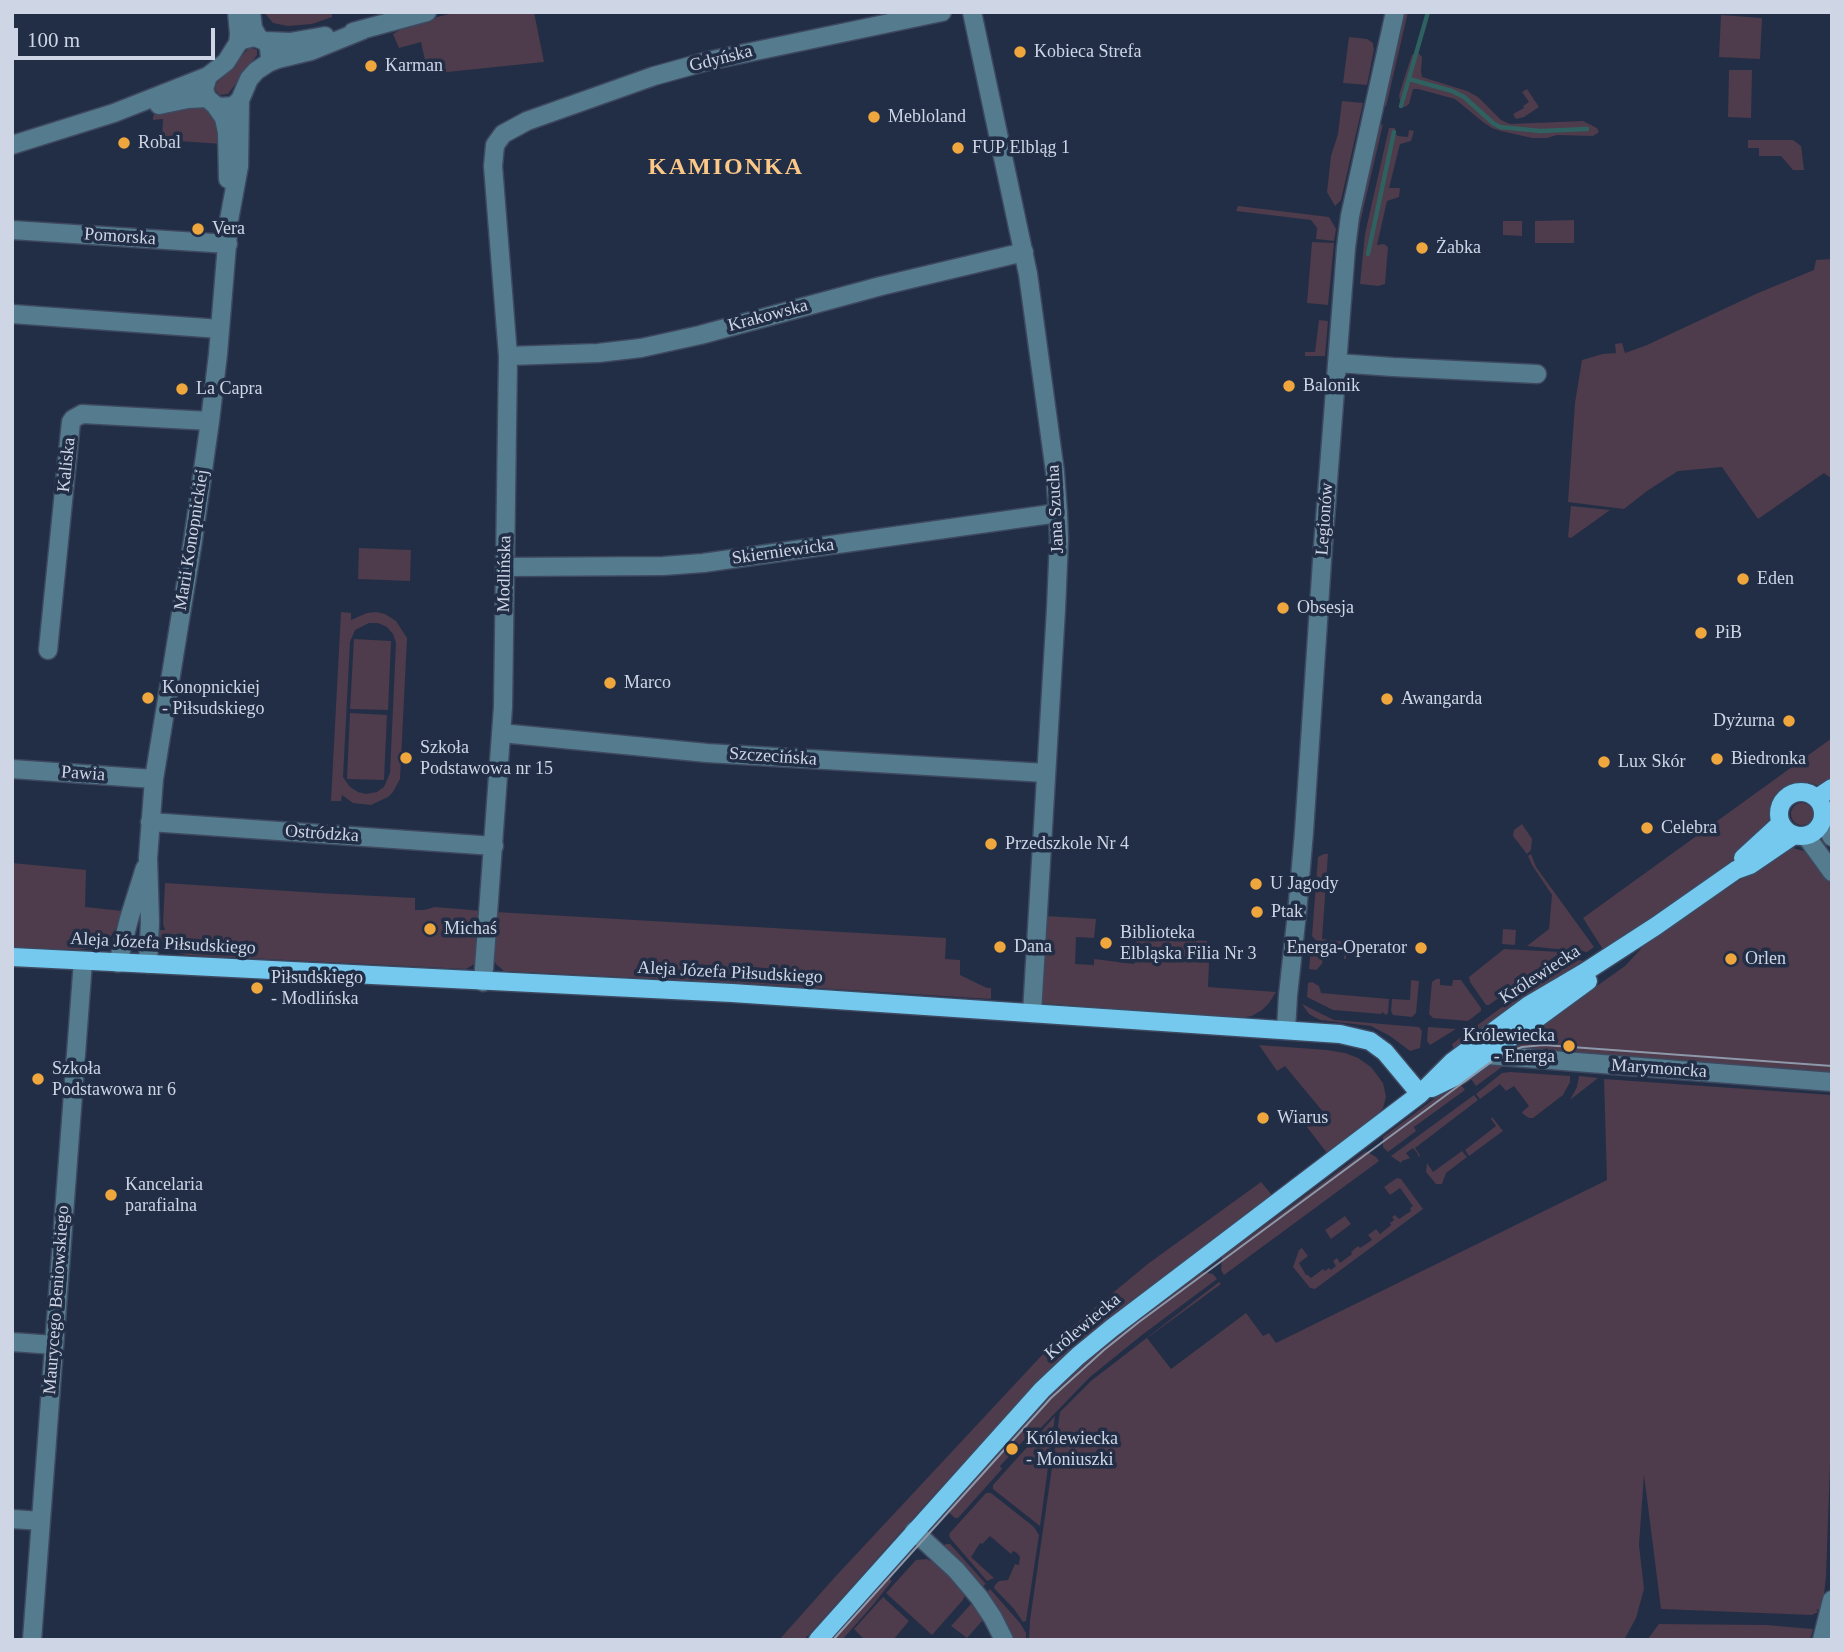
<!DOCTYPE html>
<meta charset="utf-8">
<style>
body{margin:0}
#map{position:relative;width:1844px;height:1652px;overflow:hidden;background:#222e46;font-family:Georgia,serif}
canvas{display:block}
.frame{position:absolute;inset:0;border:14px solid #ced6e6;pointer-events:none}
.scale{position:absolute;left:14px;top:28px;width:201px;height:32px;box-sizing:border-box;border:4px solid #ced6e6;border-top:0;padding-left:9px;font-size:21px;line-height:24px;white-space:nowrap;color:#ced6e6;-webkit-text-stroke:5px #222e46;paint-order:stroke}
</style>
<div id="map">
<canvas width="1844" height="1652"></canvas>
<div class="frame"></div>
<div class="scale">100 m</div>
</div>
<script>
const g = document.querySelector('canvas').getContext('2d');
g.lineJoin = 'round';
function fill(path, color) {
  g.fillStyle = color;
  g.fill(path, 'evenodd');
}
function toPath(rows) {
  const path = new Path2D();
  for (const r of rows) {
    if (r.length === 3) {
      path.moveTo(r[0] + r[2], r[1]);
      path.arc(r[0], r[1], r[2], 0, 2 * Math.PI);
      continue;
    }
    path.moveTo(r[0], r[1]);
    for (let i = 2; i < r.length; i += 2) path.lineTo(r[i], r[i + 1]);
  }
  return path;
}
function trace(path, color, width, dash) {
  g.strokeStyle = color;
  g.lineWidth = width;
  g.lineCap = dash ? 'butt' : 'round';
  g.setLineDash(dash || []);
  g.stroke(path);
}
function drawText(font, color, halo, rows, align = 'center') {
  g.font = font + ' Georgia,serif';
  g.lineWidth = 7;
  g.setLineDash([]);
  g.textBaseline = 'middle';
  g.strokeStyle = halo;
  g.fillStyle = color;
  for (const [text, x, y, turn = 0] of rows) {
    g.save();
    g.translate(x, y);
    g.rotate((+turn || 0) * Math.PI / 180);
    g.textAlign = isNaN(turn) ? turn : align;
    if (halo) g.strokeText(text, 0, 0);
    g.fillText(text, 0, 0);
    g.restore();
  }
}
const green = toPath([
 [264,12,332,12,332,17,312,24,288,26,273,23],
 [457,12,534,12,544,62,428,74,421,42,399,48,393,34,410,24],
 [1403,12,1408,12,1386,107,1383,102],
 [1721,15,1762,18,1760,59,1719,57],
 [1349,37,1367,39,1373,43,1373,46,1374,49,1367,85,1343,83],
 [252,48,257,50,257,55,228,94,220,95,215,90,216,84,248,49],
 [1417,52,1422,57,1421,71,1422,77,1467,91,1478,97,1501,120,1510,124,1583,121,1597,128,1599,132,1593,136,1557,135,1547,138,1532,138,1501,131,1492,128,1483,122,1455,99,1418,89,1413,89,1409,104,1405,107,1401,106,1399,96,1403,82,1412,55],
 [1729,70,1752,70,1751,118,1728,117],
 [1527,89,1539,107,1524,117,1516,119,1513,114,1524,108,1523,106,1529,102,1522,92],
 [1342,101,1363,103,1341,200,1335,206,1327,192,1331,156,1338,134],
 [188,103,205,107,214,115,223,144,162,140,163,119,153,120,153,117,156,110],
 [1383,124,1360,223,1354,268,1351,270,1356,232,1378,127],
 [1389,128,1395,128,1395,134,1398,136,1408,137,1409,130,1414,131,1411,141,1400,144,1389,188,1400,188,1399,197,1387,201,1377,245,1384,244,1388,247,1385,284,1378,286,1360,284,1365,234],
 [1748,140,1793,140,1801,146,1804,170,1793,170,1781,156,1759,156,1759,148,1748,148],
 [1238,206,1329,217,1336,229,1334,241,1316,239,1317,228,1311,220,1236,211],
 [1574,220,1574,243,1535,243,1535,221],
 [1503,221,1522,221,1522,236,1503,235],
 [1312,242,1334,243,1328,305,1307,303],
 [1832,259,1832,479,1824,473,1758,519,1722,467,1678,471,1647,491,1624,509,1568,502,1575,403,1582,360,1603,354,1616,353,1615,344,1622,343,1625,353,1647,345,1758,293,1814,270,1816,260],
 [1319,320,1328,321,1325,356,1305,356,1305,352,1315,352],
 [1571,506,1610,510,1571,538,1568,537],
 [359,548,411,550,410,581,358,579],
 [341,612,351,613,351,620,367,613,376,612,385,614,396,621,407,638,400,779,393,792,388,797,371,805,353,803,342,795,341,801,331,801],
 [369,623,378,623,387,627,393,634,396,643,390,773,384,787,377,792,366,794,358,792,350,787,343,777,350,642,355,630],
 [354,639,391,641,388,710,350,709],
 [350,713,387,715,384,780,347,779],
 [1832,738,1832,783,1817,785,1807,782,1797,782,1783,788,1774,798,1766,831,1742,853,1591,964,1454,1050,1452,1044,1568,958,1589,962,1604,951,1583,918],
 [1802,814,11],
 [1522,824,1532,839,1531,850,1527,854,1513,836,1514,830],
 [1793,848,1807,852,1832,880,1832,1077,1505,1051,1625,966,1650,939,1694,907,1730,887,1779,852],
 [1324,854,1328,854,1322,939,1347,942,1346,959,1344,959,1345,947,1320,945,1312,936,1318,857],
 [1531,854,1536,867,1594,947,1587,952,1527,946,1549,929,1552,895,1532,865,1528,856],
 [12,863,86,870,85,907,123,911,118,925,111,936,96,947,78,950,12,947],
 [165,883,319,893,415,898,415,910,424,910,435,907,483,911,476,963,466,969,187,955,178,953,167,947,161,940,157,930,165,930,163,924],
 [496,912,946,938,945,959,960,960,960,975,987,988,991,988,991,999,740,983,504,971,496,964,493,958],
 [1045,916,1096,919,1094,938,1076,937,1075,964,1094,965,1094,959,1134,964,1136,937,1207,941,1206,962,1209,963,1208,987,1276,992,1269,1003,1262,1010,1252,1016,1238,1018,1039,1003],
 [1503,929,1516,930,1515,945,1502,944],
 [1311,948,1324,949,1322,964,1316,970,1309,969],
 [1504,949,1561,952,1489,1005,1486,1005,1470,982,1469,977],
 [1436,979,1440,979,1440,985,1452,986,1453,980,1461,980,1481,1008,1481,1011,1468,1021,1433,1018,1429,1014,1432,982],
 [1411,980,1419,981,1416,1013,1412,1017,1393,1015,1391,1011,1392,999,1410,1000],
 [1312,982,1319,986,1321,993,1389,999,1388,1013,1386,1015,1382,1012,1381,1014,1333,1010,1307,997,1308,983],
 [1302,1004,1334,1020,1419,1027,1422,1031,1420,1048,1410,1051,1390,1036,1371,1026,1320,1020,1309,1014],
 [1428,1027,1456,1029,1430,1045,1427,1041],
 [1259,1045,1327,1050,1345,1053,1358,1058,1371,1067,1383,1083,1386,1097,1383,1108,1375,1118,1327,1153,1307,1127,1324,1113,1285,1066,1277,1071],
 [1506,1064,1476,1086,1469,1076,1483,1066],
 [1510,1072,1570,1076,1570,1082,1563,1095,1533,1118,1529,1118,1523,1114,1522,1112,1529,1106,1514,1086,1506,1091,1500,1084,1480,1099,1476,1094,1502,1073],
 [1579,1076,1598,1078,1570,1100,1577,1087],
 [1604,1079,1832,1095,1832,1407,1826,1577,1822,1611,1816,1609,1818,1612,1812,1615,1661,1609,1644,1475,1639,1545,1644,1589,1636,1618,1624,1640,1029,1640,1030,1620,1060,1412,1091,1381,1219,1282,1221,1284,1147,1338,1171,1369,1246,1313,1263,1336,1269,1333,1276,1343,1607,1180],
 [1458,1081,1465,1090,1414,1127,1416,1131,1388,1152,1383,1147,1383,1137],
 [1474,1095,1478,1100,1415,1148,1420,1155,1418,1157,1418,1154,1413,1148,1406,1153,1410,1158,1402,1161,1401,1163,1391,1156],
 [1492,1117,1503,1131,1469,1156,1465,1150,1496,1126,1491,1119],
 [1366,1151,1376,1157,1379,1161,1224,1275,1221,1270,1222,1257],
 [1462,1151,1467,1157,1446,1173,1442,1184,1436,1184,1426,1172,1427,1163,1433,1172],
 [1397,1178,1401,1179,1423,1209,1315,1289,1310,1288,1293,1267,1299,1250,1302,1248,1308,1256,1299,1263,1306,1275,1308,1275,1311,1278,1323,1269,1325,1271,1329,1268,1331,1270,1336,1266,1333,1261,1337,1258,1340,1263,1352,1254,1351,1252,1358,1246,1360,1248,1372,1240,1368,1235,1376,1229,1380,1234,1391,1225,1390,1223,1394,1220,1392,1217,1395,1215,1399,1219,1411,1211,1410,1208,1413,1206,1400,1188,1390,1195,1384,1187],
 [1261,1182,1272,1195,1104,1322,1071,1350,1040,1379,931,1498,804,1640,779,1640,835,1577,1057,1339,1149,1263],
 [1345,1216,1351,1224,1331,1239,1325,1230],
 [1202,1272,1213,1274,1217,1279,1142,1335,1090,1377,1028,1441,1025,1439,1000,1466,1002,1469,958,1518,955,1518,946,1510,1047,1398,1082,1364,1116,1337],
 [1055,1416,1040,1526,993,1489,993,1485],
 [986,1493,991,1493,1034,1527,1039,1535,1026,1621,1023,1622,1014,1609,994,1588,995,1585,999,1581,1008,1580,1015,1564,1019,1565,1020,1557,1017,1553,1013,1551,1011,1554,990,1536,982,1544,980,1543,971,1557,994,1578,987,1581,950,1538,949,1534],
 [946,1544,950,1544,986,1584,983,1586,978,1586,942,1548],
 [933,1558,964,1588,965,1596,962,1601,932,1635,886,1593,916,1560,927,1559,930,1561],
 [886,1576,892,1581,873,1605,842,1640,829,1640],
 [990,1589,1020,1623,1026,1633,1026,1640,1010,1640,987,1598,987,1592],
 [883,1597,909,1621,893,1640,865,1640,854,1629],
 [974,1603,983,1616,983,1620,967,1638,951,1626,971,1604],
 [1659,1624,1766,1625,1813,1629,1810,1640,1647,1640]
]);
const stream = toPath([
 [1409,79,1452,91,1464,97,1493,123,1500,127,1540,131,1587,129],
 [1401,106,1428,12],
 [1368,254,1394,132]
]);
const minor = toPath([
 [237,12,239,34,238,43],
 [251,12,253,28,258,37],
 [972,12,1028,274,1055,472,1058,513,1059,539,1056,609,1032,1013],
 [353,32,427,12],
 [265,41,290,42,325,36],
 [268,63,270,58,269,47,265,41,254,37,242,40,238,43,226,62,208,76,204,89,207,98,215,105,221,107,233,106,240,100,249,79,256,71,268,63,278,59,311,51,363,30],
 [159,105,188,99,207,98],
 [215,105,224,118,227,132,228,179],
 [12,145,114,113,208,76],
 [12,230,228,244],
 [12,314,220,329],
 [508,356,598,353,641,348,700,335,881,286,1024,252],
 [1337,363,1393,367,1537,374],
 [505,567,663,566,703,563,1058,513],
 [48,650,71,422,73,419,82,414,210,421],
 [501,733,707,753,1046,773],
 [12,769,154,779],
 [1823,821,1832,837],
 [150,822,494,846],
 [1806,836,1832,872],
 [118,963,129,919,145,868],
 [148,964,150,922,148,858,154,779,193,540,210,421,218,354,229,220,239,166,240,100],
 [483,982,503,707,508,356,493,166,495,145,503,134,527,121,654,76,708,61,942,12],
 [1286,1030,1288,995,1297,913,1304,832,1323,546,1346,248,1350,216,1395,12],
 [1487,1055,1832,1082],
 [12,1342,54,1345],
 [12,1519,41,1521],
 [914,1531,956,1570,979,1597,993,1618,1004,1640],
 [32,1640,83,961],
 [1822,1640,1832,1600]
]);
const major = toPath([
 [1801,814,22],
 [1817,798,1832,788],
 [1743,858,1781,823],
 [12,957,732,993,1340,1034,1370,1041,1385,1052,1420,1094],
 [1432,1088,1461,1074,1588,981],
 [818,1640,1042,1390,1078,1356,1112,1328,1420,1094,1452,1062,1529,1005,1585,972,1656,926,1736,870,1750,865,1794,835]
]);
const tram = toPath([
 [833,1640,1051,1398,1104,1350,1139,1322,1499,1056,1522,1047,1544,1045,1832,1066]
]);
const markers = [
 [1020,52,7,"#efa73d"],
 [371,66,7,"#efa73d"],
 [874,117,7,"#efa73d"],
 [124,143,7,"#efa73d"],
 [958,148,7,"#efa73d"],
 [198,229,7,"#efa73d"],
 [1422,248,7,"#efa73d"],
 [1289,386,7,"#efa73d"],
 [182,389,7,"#efa73d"],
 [1743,579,7,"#efa73d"],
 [1283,608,7,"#efa73d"],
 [1701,633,7,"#efa73d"],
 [610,683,7,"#efa73d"],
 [148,698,7,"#efa73d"],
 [1387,699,7,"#efa73d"],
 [1789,721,7,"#efa73d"],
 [406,758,7,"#efa73d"],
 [1717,759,7,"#efa73d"],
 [1604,762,7,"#efa73d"],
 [1647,828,7,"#efa73d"],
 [991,844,7,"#efa73d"],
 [1256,884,7,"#efa73d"],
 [1257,912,7,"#efa73d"],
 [430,929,7,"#efa73d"],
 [1106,943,7,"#efa73d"],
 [1000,947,7,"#efa73d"],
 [1421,948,7,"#efa73d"],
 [1731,959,7,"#efa73d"],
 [257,988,7,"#efa73d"],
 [1569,1046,7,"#efa73d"],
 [38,1079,7,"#efa73d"],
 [1263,1118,7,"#efa73d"],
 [111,1195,7,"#efa73d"],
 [1012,1449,7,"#efa73d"]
];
const poiNames = [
 ["Kobieca Strefa",1034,52],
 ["Karman",385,66],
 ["Mebloland",888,117],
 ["Robal",138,143],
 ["FUP Elbląg 1",972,148],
 ["Vera",212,229],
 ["Żabka",1436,248],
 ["Balonik",1303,386],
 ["La Capra",196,389],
 ["Eden",1757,579],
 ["Obsesja",1297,608],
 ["PiB",1715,633],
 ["Marco",624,683],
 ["Konopnickiej",162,688],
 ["- Piłsudskiego",162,709],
 ["Awangarda",1401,699],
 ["Dyżurna",1775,721,"right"],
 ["Szkoła",420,748],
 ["Podstawowa nr 15",420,769],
 ["Biedronka",1731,759],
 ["Lux Skór",1618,762],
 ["Celebra",1661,828],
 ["Przedszkole Nr 4",1005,844],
 ["U Jagody",1270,884],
 ["Ptak",1271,912],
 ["Michaś",444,929],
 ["Biblioteka",1120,933],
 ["Elbląska Filia Nr 3",1120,954],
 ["Dana",1014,947],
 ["Energa-Operator",1407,948,"right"],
 ["Orlen",1745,959],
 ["Piłsudskiego",271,978],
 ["- Modlińska",271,999],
 ["Królewiecka",1555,1036,"right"],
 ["- Energa",1555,1057,"right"],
 ["Szkoła",52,1069],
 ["Podstawowa nr 6",52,1090],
 ["Wiarus",1277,1118],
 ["Kancelaria",125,1185],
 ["parafialna",125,1206],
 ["Królewiecka",1026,1439],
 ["- Moniuszki",1026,1460]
];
const streetNames = [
 ["Gdyńska",721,59,-14],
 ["Pomorska",120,237,4],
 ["Krakowska",768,316,-15],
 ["Kaliska",67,465,-84],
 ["Jana Szucha",1056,509,-93],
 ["Legionów",1325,519,-86],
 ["Marii Konopnickiej",192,540,-81],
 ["Skierniewicka",783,552,-8],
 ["Modlińska",505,574,-89],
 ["Szczecińska",773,757,4],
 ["Pawia",83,774,4],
 ["Ostródzka",322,834,4],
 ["Aleja Józefa Piłsudskiego",163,944,3],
 ["Aleja Józefa Piłsudskiego",730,973,3],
 ["Królewiecka",1540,975,-33],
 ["Marymoncka",1659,1069,4],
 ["Maurycego Beniowskiego",57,1300,-86],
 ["Królewiecka",1083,1327,-40]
];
const districtNames = [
 ["KAMIONKA",726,168]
];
fill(green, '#4e3b4b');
trace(stream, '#2e6160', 4.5);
trace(minor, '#3e4960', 21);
trace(major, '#3e4960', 21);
trace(minor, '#557c8e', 18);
trace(major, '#75c9ee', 18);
trace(tram, '#8e98ab', 2);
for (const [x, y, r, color] of markers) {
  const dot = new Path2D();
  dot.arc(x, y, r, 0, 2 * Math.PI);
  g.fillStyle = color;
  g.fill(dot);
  trace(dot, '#222e46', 2.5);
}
drawText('18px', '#ced6e6', '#222e46', poiNames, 'left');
drawText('18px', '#ced6e6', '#222e46', streetNames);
g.letterSpacing = '2px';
drawText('bold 24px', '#fbc887', '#222e46', districtNames);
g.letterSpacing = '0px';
</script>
